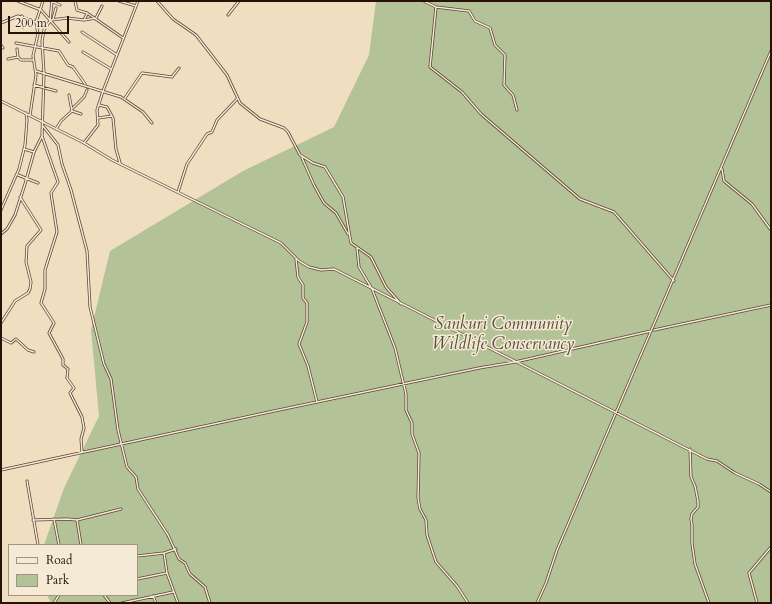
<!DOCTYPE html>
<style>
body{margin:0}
#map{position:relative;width:772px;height:604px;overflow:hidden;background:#f0dec0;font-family:Cardo,serif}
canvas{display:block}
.frame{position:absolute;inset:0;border:2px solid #291105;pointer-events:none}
.legend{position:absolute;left:8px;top:544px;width:130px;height:52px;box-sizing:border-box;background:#f5ead6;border:1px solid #a39382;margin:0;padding:5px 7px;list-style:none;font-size:12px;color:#291105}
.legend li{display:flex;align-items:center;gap:8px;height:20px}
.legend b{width:20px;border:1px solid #a39382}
.scale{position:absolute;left:8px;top:16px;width:61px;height:18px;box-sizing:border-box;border:2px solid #291105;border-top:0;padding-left:5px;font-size:12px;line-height:14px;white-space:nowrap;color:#291105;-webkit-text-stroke:3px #f5ead6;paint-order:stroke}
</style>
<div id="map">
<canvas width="772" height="604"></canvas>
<div class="frame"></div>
<ul class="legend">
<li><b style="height:5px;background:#f5ead6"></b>Road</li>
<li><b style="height:11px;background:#b4c297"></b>Park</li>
</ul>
<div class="scale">200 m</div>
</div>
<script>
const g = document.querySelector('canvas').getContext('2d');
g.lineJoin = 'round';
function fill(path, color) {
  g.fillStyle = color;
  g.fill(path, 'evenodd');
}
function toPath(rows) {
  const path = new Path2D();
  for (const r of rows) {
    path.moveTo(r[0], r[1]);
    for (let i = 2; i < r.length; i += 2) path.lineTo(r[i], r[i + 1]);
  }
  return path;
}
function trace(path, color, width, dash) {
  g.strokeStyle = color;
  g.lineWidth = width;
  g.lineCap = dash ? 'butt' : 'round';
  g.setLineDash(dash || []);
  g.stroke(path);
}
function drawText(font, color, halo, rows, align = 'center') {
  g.font = font + ' Cardo,serif';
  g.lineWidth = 3;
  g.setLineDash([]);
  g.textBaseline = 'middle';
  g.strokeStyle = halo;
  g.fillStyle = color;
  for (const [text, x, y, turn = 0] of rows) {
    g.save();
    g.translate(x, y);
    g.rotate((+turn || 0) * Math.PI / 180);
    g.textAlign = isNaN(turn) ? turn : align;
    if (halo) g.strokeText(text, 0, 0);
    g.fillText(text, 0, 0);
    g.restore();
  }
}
const green = toPath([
 [376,1,771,1,771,603,51,603,47,595,137,595,137,545,44,545,64,488,99,416,91,330,110,251,243,171,334,127,369,55]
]);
const minor = toPath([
 [18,1,41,10,69,42],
 [51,1,60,5],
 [52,1,50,21,44,30,42,41,44,73,42,136,58,182,51,193,57,232,45,270,45,289,41,303,54,323,49,333,63,359,63,365,68,369,67,378,74,388,70,393,82,417,84,428,81,439,82,452],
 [75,1,77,10,87,13,123,38],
 [119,1,136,6],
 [157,1,173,19,196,35,227,75,240,103,260,119,284,128,288,132,300,155,313,163,325,167,343,197,351,243,371,257,386,287,401,304],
 [424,1,436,7,469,11,475,21,490,28,495,45,505,55,504,85,513,95,517,110],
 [436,7,430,67,462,92,481,114,580,199,614,212,674,281],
 [228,15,239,1],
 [22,16,24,22,23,27],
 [53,19,56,8],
 [51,20,67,18,84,20,87,14],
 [84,20,96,18,102,6],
 [1,23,18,16,36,22],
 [82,32,117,55],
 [16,43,59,51,68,65,73,67,85,84],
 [1,45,3,48],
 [17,49,18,57,21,60,33,60],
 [83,52,111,69],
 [8,59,18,57],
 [36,71,121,97,143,112,152,123],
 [34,85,56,91],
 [125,98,142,73,172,77,179,68],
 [1,101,84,143,112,160,281,243,299,261,309,267,321,270,334,269,707,459,717,461,735,473,759,484,771,492],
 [99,105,107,107,113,118,116,149,120,163],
 [73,108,84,97,87,90],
 [72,111,81,114],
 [30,115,36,75,33,56,38,34,36,22,43,1],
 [98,118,112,116],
 [43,126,58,145,62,164,71,190,87,251,90,307,104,364,111,379,118,430,127,467,136,477,138,489,168,535,179,559,185,563,190,574,205,587,210,603],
 [56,129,61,121,72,111,69,95],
 [84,143,98,125,97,110,103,91,138,1],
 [34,152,42,136],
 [302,158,314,185,324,203,336,213,348,234],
 [722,169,724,181,752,204,771,230],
 [18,175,38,183],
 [178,192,187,164,207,134,212,132,217,120,237,99],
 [1,210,19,169,25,145,27,120,26,113],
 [1,234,7,229,15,215,25,184,34,152,24,149],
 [357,248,359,267,372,289,395,348,406,394,406,410,412,423,412,434,419,453,418,498,420,509,426,520,427,535,436,562,457,586,468,603],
 [296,259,298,277,303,285,303,298,307,303,307,322,299,344,308,366,317,402],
 [1,323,15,301,28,293,30,289,31,282,26,262,27,246,41,230,20,197],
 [654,330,771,305],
 [1,338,11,343,16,339,28,350,34,352],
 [690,449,691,477,695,486,698,501,698,507,692,514,691,519,692,525,692,543,695,564,709,603],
 [1,470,274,411,479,368,515,362,651,331,771,51],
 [27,481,38,545],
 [54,519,59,545],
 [33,520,67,519,77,520,121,509],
 [77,520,81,545],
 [164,553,167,573,178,603],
 [137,556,164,553,176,549],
 [137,579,167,573],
 [104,595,110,603],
 [153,596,156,603],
 [54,603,59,595],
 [122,603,173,592],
 [537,603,546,583,557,550,651,331],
 [757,603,749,573,771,547]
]);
const parkNames = [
 ["Sankuri Community",503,325],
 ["Wildlife Conservancy",503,345]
];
fill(green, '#b4c297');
trace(minor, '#5b4434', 3);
trace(minor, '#f5ead6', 1.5);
drawText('italic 17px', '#5a4f38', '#f5ead6', parkNames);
</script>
